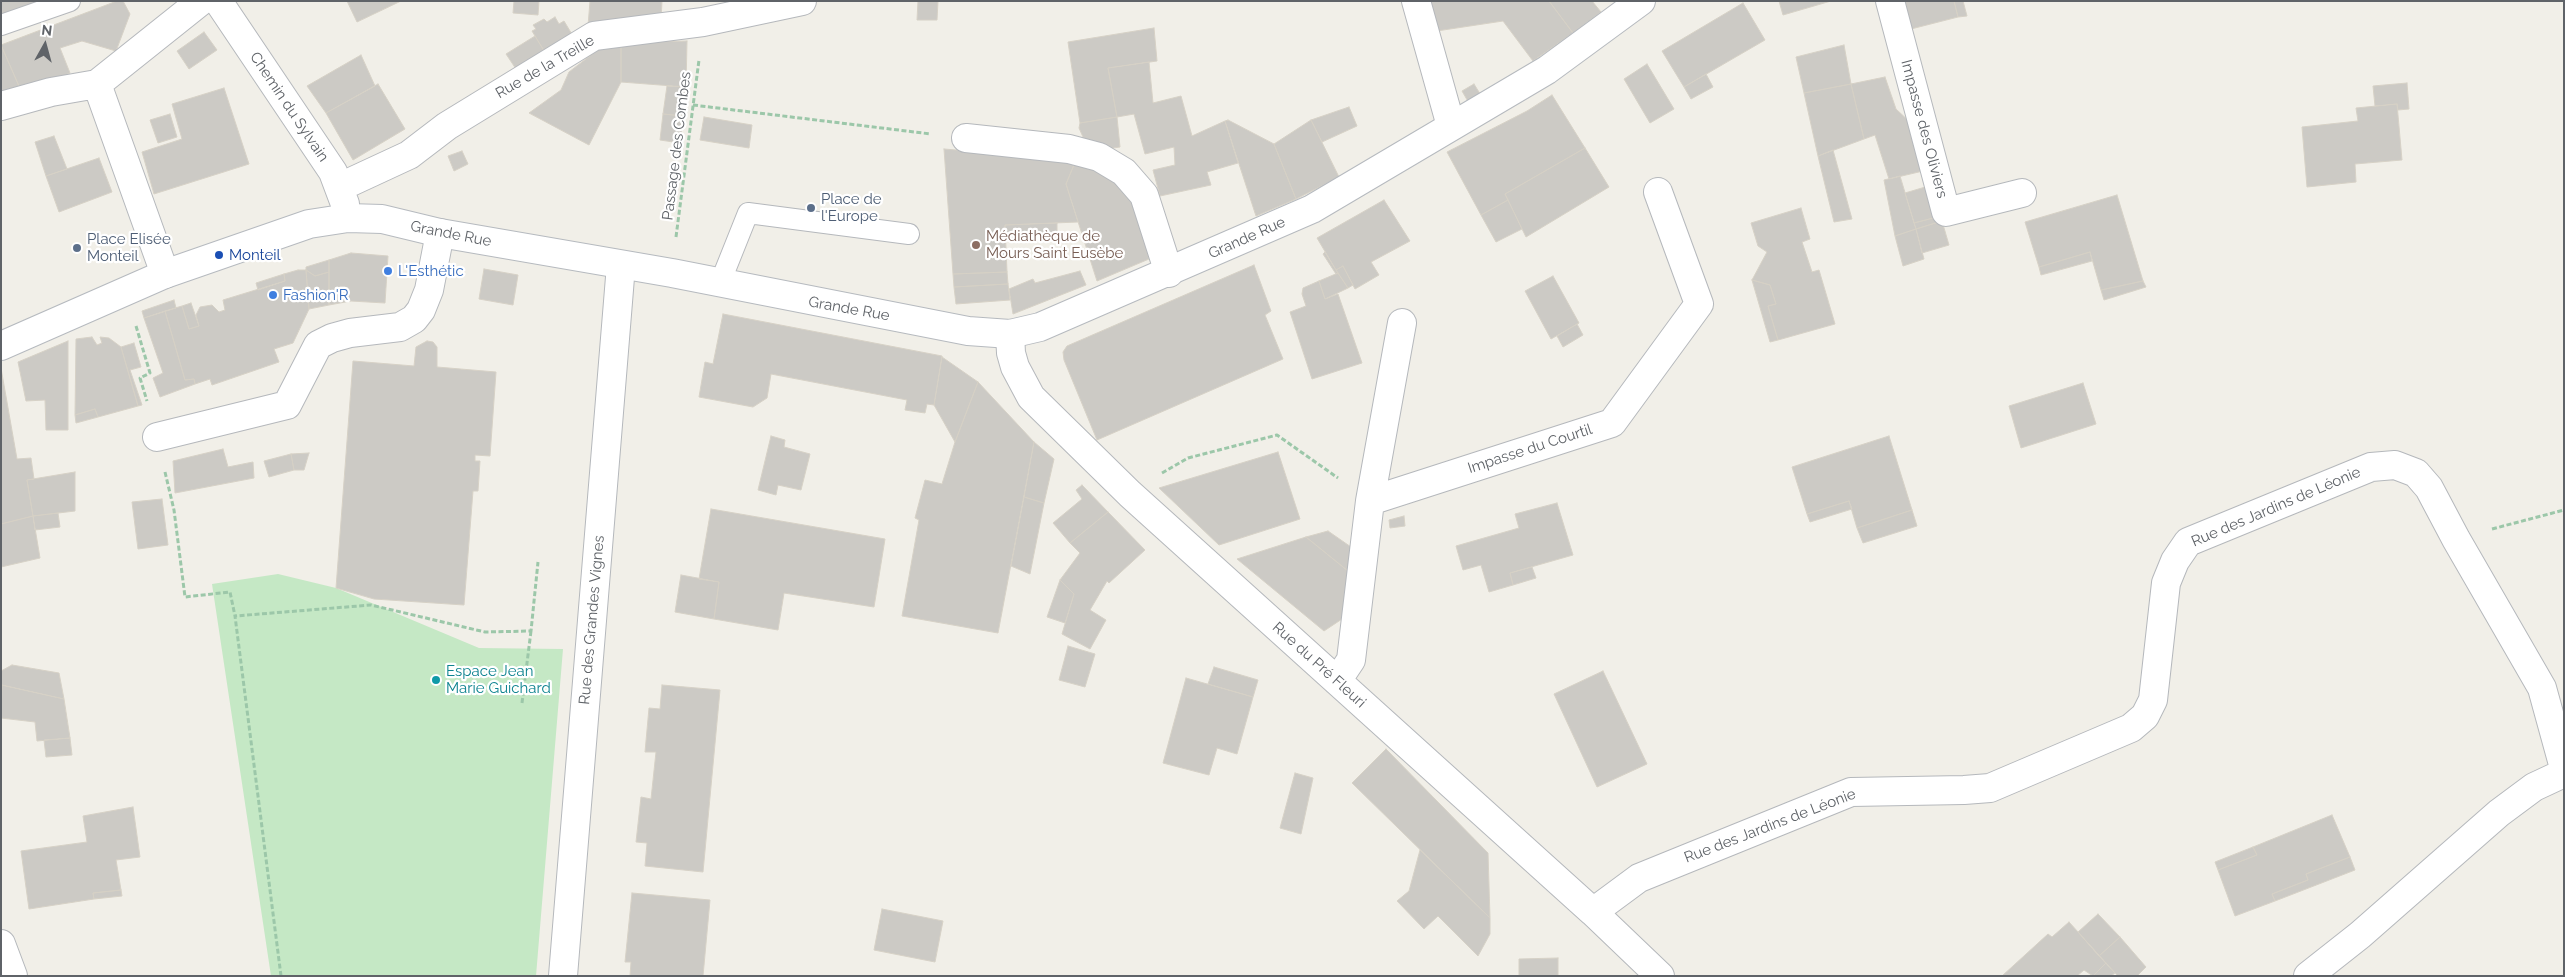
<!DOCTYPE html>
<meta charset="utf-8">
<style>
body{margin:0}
#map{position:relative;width:2565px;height:977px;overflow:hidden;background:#f1efe8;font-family:Raleway,sans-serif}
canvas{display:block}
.frame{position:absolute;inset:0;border:2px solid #5f6368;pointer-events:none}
.north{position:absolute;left:20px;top:20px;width:50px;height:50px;-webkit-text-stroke:4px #fff;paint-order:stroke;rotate:7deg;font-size:14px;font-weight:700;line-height:20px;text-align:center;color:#5f6368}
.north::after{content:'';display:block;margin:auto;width:18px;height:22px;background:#5f6368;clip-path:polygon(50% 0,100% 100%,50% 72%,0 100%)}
</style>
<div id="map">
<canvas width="2565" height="977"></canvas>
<div class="frame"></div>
<div class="north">N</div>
</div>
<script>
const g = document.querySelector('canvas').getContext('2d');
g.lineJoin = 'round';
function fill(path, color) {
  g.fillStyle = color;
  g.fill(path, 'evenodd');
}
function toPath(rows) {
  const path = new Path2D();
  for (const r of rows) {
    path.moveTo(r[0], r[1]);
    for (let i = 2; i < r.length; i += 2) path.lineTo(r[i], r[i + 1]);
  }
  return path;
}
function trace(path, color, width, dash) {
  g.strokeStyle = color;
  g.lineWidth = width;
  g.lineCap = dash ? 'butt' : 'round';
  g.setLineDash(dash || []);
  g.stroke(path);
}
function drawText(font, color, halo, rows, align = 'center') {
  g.font = font + ' Raleway,sans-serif';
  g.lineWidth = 4.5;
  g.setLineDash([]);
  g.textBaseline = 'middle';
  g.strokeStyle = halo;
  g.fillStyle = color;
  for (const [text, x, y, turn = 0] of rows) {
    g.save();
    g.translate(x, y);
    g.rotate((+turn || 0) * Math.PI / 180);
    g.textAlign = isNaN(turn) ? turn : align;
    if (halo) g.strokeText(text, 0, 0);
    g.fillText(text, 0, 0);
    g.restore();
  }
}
const green = toPath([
 [278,574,336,588,479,648,563,649,536,976,271,976,212,584]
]);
const building = toPath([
 [1,1,54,1,1,15,1,1],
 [117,1,123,1,130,14,116,51,82,41,60,48,70,73,22,93,1,45,117,1],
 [347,1,401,1,357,22,347,1],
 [514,1,539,1,538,15,513,13,514,1],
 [590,1,662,1,661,21,588,26,590,1],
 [918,1,938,1,937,20,917,20,918,1],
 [1424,1,1549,1,1573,33,1533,61,1503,21,1430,32,1424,1],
 [1549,1,1592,1,1601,12,1573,33,1549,1],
 [1779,1,1831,1,1783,15,1779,1],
 [1905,1,1954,1,1958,17,1911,29,1905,1],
 [1954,1,1963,1,1967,16,1958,17,1954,1],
 [1743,3,1765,40,1684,87,1662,51,1743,3],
 [555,17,559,24,564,21,573,36,546,54,532,31,536,29,533,25,544,19,547,22,555,17],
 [1154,28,1157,61,1108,68,1117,117,1080,123,1068,42,1154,28],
 [204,32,217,50,189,69,177,51,204,32],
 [535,36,546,54,518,72,506,54,535,36],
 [687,41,686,87,621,82,621,43,687,41],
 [621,43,621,82,589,145,529,113,561,90,569,72,604,45,621,43],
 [1,45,22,93,1,102,1,45],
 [1844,45,1851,84,1804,93,1796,57,1844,45],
 [361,55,375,86,326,113,307,86,361,55],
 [1149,62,1153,103,1181,96,1192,136,1225,121,1238,163,1207,172,1211,185,1160,196,1153,170,1175,165,1174,147,1145,154,1134,114,1117,117,1108,68,1149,62],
 [1647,64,1674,109,1650,123,1624,79,1647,64],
 [1706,74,1713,87,1691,99,1684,87,1706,74],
 [1885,77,1896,109,1912,124,1923,171,1889,179,1875,135,1864,139,1851,84,1885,77],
 [2407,83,2409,109,2398,110,2397,104,2375,106,2373,86,2407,83],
 [378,84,405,129,353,160,326,113,378,84],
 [1474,84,1482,97,1470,105,1462,91,1474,84],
 [1851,84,1864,139,1818,156,1804,93,1851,84],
 [667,86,686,87,683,116,663,114,667,86],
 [224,88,249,164,154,194,142,152,182,139,172,104,224,88],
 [1552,95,1585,148,1505,194,1508,200,1481,215,1447,152,1527,111,1552,95],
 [2397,104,2402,160,2355,164,2356,182,2307,187,2302,127,2358,121,2356,108,2397,104],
 [1349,107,1357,126,1322,142,1311,120,1349,107],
 [170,114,177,137,158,143,150,120,170,114],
 [663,114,683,116,680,143,660,140,663,114],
 [704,117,752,125,749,148,700,140,704,117],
 [1117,117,1120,147,1100,150,1083,137,1079,128,1080,123,1117,117],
 [1228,120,1274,144,1296,199,1256,216,1225,121,1228,120],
 [1311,120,1339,177,1296,199,1274,144,1311,120],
 [54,136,67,169,46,176,35,142,54,136],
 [1585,148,1609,187,1526,237,1505,194,1585,148],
 [944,149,1076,160,1066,184,1078,222,1005,225,1007,272,953,274,944,149],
 [1833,150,1852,219,1834,222,1818,156,1833,150],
 [462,151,468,164,454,171,448,156,462,151],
 [99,158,112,192,59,212,46,176,99,158],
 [1076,160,1094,165,1133,193,1149,259,1097,281,1066,184,1076,160],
 [1900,176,1916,229,1895,236,1884,180,1900,176],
 [1932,185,1941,216,1914,223,1905,193,1932,185],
 [2117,195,2143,281,2101,290,2090,252,2039,267,2025,222,2117,195],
 [1384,200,1410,241,1371,262,1379,275,1355,289,1343,266,1336,270,1317,238,1384,200],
 [1508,200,1522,229,1496,242,1481,215,1508,200],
 [1801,208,1810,239,1802,242,1812,272,1819,270,1835,324,1778,340,1768,306,1776,304,1770,285,1752,280,1767,252,1758,246,1751,223,1801,208],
 [1941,216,1942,221,1916,229,1914,223,1941,216],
 [1942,221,1949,245,1922,253,1916,229,1942,221],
 [1057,223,1057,232,1005,235,1005,225,1057,223],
 [1916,229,1924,259,1903,266,1895,236,1916,229],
 [1325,252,1336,270,1338,273,1336,274,1323,254,1325,252],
 [2090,252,2092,261,2041,275,2039,267,2090,252],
 [351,253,388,256,385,303,351,301,329,305,329,260,351,253],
 [329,260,329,272,315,276,306,270,306,267,329,260],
 [1254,265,1271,311,1265,315,1283,359,1097,440,1064,360,1063,352,1067,346,1254,265],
 [1343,266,1353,285,1348,288,1336,270,1343,266],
 [484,269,518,275,513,305,479,299,484,269],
 [298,270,306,270,309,309,293,343,274,349,279,362,212,385,210,379,195,384,194,379,185,380,165,311,182,306,189,329,199,326,196,315,200,307,212,305,219,312,225,310,223,300,285,281,284,274,298,270],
 [306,270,315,276,329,272,329,305,309,309,306,270],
 [1080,271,1086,285,1013,314,1009,289,1033,279,1035,283,1080,271],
 [1007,272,1008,284,954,287,953,274,1007,272],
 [1338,273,1348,288,1325,299,1319,281,1338,273],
 [284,274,285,281,258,290,256,283,284,274],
 [1553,276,1579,323,1551,339,1525,291,1553,276],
 [1752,280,1770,285,1776,304,1768,306,1778,340,1770,342,1752,280],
 [1319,281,1325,299,1338,294,1362,363,1312,379,1290,312,1306,306,1302,294,1303,288,1319,281],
 [2143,281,2146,287,2104,300,2101,290,2143,281],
 [1008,284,1010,300,956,304,954,287,1008,284],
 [174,300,176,308,144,318,142,311,174,300],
 [191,303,199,326,189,329,182,306,191,303],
 [165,311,185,380,194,379,195,384,160,397,153,378,163,373,144,318,165,311],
 [723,314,942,356,934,405,927,404,925,413,905,410,907,400,771,374,767,398,753,407,699,397,705,362,713,364,723,314],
 [1577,324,1583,335,1563,347,1557,336,1577,324],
 [92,337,97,345,102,343,100,337,109,338,121,347,138,406,98,417,95,409,75,415,76,339,92,337],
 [68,341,68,430,46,430,45,400,26,401,18,362,68,341],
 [427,341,433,342,437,347,437,367,496,372,490,456,475,455,475,461,480,461,478,491,473,491,464,605,374,599,336,588,353,361,414,366,416,347,427,341],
 [134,343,141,367,130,370,142,405,138,406,121,347,134,343],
 [942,357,978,382,955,442,934,405,942,357],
 [1,368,17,459,31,458,34,479,27,480,33,516,1,524,1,368],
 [978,382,1034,442,998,633,902,616,919,520,915,518,925,480,942,484,955,442,978,382],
 [2083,383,2096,424,2021,448,2009,406,2083,383],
 [95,409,98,417,76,423,75,415,95,409],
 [771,436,785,440,784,447,810,454,801,490,778,485,776,495,758,490,771,436],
 [1889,436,1912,510,1857,528,1849,501,1807,514,1792,467,1889,436],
 [1034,442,1054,459,1044,503,1024,497,1034,442],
 [223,449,228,467,253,462,254,478,175,493,173,461,223,449],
 [1278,452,1300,519,1219,545,1159,488,1278,452],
 [309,453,304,470,294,470,291,454,309,453],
 [291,454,294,470,269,477,264,461,291,454],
 [75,472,75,511,33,516,27,480,75,472],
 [1082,485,1108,512,1070,543,1053,523,1082,499,1076,490,1082,485],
 [1024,497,1044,503,1030,574,1011,566,1024,497],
 [162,499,168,545,138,549,132,502,162,499],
 [1849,501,1852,509,1810,522,1807,514,1849,501],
 [1557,503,1573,555,1510,573,1513,585,1489,592,1481,565,1463,570,1456,546,1519,528,1515,514,1557,503],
 [711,509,885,539,874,607,784,593,778,630,714,619,719,582,699,579,711,509],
 [1912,510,1917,526,1863,543,1857,528,1912,510],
 [1108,512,1145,550,1109,583,1107,581,1090,610,1106,620,1090,649,1062,634,1074,594,1060,580,1080,553,1070,543,1108,512],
 [58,513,60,527,35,530,33,516,58,513],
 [33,516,40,558,1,567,1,524,33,516],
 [1404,516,1405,526,1390,528,1389,520,1404,516],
 [1328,531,1351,547,1348,571,1306,537,1328,531],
 [1306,537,1348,571,1342,619,1324,631,1237,559,1306,537],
 [1532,567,1536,578,1513,585,1510,573,1532,567],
 [681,575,719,582,714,619,675,612,681,575],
 [1060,580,1074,594,1065,623,1047,617,1060,580],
 [1068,646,1095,654,1085,687,1059,680,1068,646],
 [12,665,59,673,64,699,1,685,1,671,12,665],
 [1214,667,1258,680,1253,697,1208,684,1214,667],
 [1603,671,1647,764,1597,787,1554,694,1603,671],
 [1186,678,1253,697,1237,754,1217,748,1209,775,1163,763,1186,678],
 [2,685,64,699,70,738,37,741,35,722,1,718,2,685],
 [662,685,720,690,703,872,645,866,647,843,636,842,641,797,651,799,656,752,645,752,649,708,660,709,662,685],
 [70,738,72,755,46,757,44,740,70,738],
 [1386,749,1488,853,1490,918,1352,783,1386,749],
 [1295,773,1313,778,1301,834,1280,828,1295,773],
 [133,807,140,857,116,860,121,890,93,893,94,899,29,909,21,851,87,842,83,816,133,807],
 [2332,815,2350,857,2306,874,2308,880,2272,894,2275,901,2235,916,2218,870,2257,855,2253,847,2332,815],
 [2253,847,2257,855,2218,870,2215,862,2253,847],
 [1420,850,1490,918,1490,934,1478,956,1438,916,1424,929,1397,901,1409,891,1420,850],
 [2350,857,2355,870,2275,901,2272,894,2308,880,2306,874,2350,857],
 [121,890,122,896,94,899,93,893,121,890],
 [632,893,710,900,703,976,630,976,631,962,625,962,632,893],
 [882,909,943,921,935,962,874,950,882,909],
 [2098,914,2120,937,2099,956,2078,932,2098,914],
 [2069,922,2106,963,2093,976,2084,970,2077,976,2002,976,2048,934,2052,937,2069,922],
 [2120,937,2146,967,2137,976,2118,976,2099,956,2120,937],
 [1558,958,1558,976,1519,976,1519,959,1558,958],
 [2106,963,2115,973,2111,976,2093,976,2106,963]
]);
const path = toPath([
 [693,105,931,134],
 [676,237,699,60],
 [136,326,150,373,140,378,147,401],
 [165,472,174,510,185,597,230,592,235,616],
 [1162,473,1188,458,1277,435,1338,478],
 [2492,529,2564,510],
 [522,703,531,631],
 [281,976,235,616,371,605,485,632,531,631,538,562]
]);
const lane = toPath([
 [1,25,70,1],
 [720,283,748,213,909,234]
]);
const street = toPath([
 [218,1,333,172,345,204],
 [1416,1,1451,126],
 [1890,1,1946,212,2022,193],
 [1,106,51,92,97,84],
 [966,138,1069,149,1099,157,1124,172,1144,195,1169,273],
 [340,187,409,155,447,126,594,36,703,22,802,1],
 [165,274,97,84,201,1],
 [1010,334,1011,353,1015,367,1031,397,1130,494,1593,912,1660,976],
 [157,437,287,405,318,345,332,338,350,333,400,327,414,319,421,310,429,290,440,233],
 [1370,501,1402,323],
 [1337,681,1351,660,1370,501,1612,423,1699,304,1658,192],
 [1593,912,1639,878,1851,792,1964,790,1990,788,2131,728,2145,716,2153,700,2166,583,2175,561,2188,542,2371,467,2395,465,2416,473,2429,488,2456,539,2542,688,2564,768],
 [1,944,13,976],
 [563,976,621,265],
 [2308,976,2360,935,2499,813,2534,787,2564,773]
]);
const secondary = toPath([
 [1,346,165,274,309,224,348,218,382,219,440,233,672,273,968,331,1010,334,1040,327,1312,209,1547,70,1641,1]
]);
const markers = [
 [811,208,5,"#5c6f8a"],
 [976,245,5,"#8d6e63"],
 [77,248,5,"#5c6f8a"],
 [219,255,5,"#1a4fb4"],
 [388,271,5,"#3f7fe0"],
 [273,295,5,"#3f7fe0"],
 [436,680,5,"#0f9aa8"]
];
const streetNames = [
 ["Rue de la Treille",545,67,-30],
 ["Chemin du Sylvain",289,107,56],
 ["Impasse des Oliviers",1924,129,75],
 ["Passage des Combes",677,146,-83],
 ["Grande Rue",451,234,11],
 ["Grande Rue",1247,238,-24],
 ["Grande Rue",849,309,10],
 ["Impasse du Courtil",1530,449,-18],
 ["Rue des Jardins de Léonie",2276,507,-23],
 ["Rue des Grandes Vignes",592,620,-85],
 ["Rue du Pré Fleuri",1319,665,42],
 ["Rue des Jardins de Léonie",1770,826,-21]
];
const serviceNames = [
 ["Place de",821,199],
 ["l'Europe",821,216],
 ["Place Elisée",87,239],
 ["Monteil",87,256]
];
const educationNames = [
 ["Médiathèque de",986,236],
 ["Mours Saint Eusèbe",986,253]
];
const transitNames = [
 ["Monteil",229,255]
];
const shopNames = [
 ["L'Esthétic",398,271],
 ["Fashion'R",283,295]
];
const cultureNames = [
 ["Espace Jean",446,671],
 ["Marie Guichard",446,688]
];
fill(green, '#c5e8c5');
fill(building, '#cccac5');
trace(building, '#d6d1c6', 1);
trace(lane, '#b5b8bc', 22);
trace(street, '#b5b8bc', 30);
trace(secondary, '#b6babf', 30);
trace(path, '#9cc7a9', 3, [5, 2.5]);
trace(lane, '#fff', 20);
trace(street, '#fff', 28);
trace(secondary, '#fff', 28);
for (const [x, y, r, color] of markers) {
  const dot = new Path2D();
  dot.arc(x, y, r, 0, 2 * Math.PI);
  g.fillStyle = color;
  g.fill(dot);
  trace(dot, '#fff', 2);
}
drawText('15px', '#5f6368', '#fff', streetNames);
drawText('15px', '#4e5e75', '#fff', serviceNames, 'left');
drawText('15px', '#785e54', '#fff', educationNames, 'left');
drawText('15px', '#164399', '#fff', transitNames, 'left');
drawText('15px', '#366cbe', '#fff', shopNames, 'left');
drawText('15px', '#0d838f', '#fff', cultureNames, 'left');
</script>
